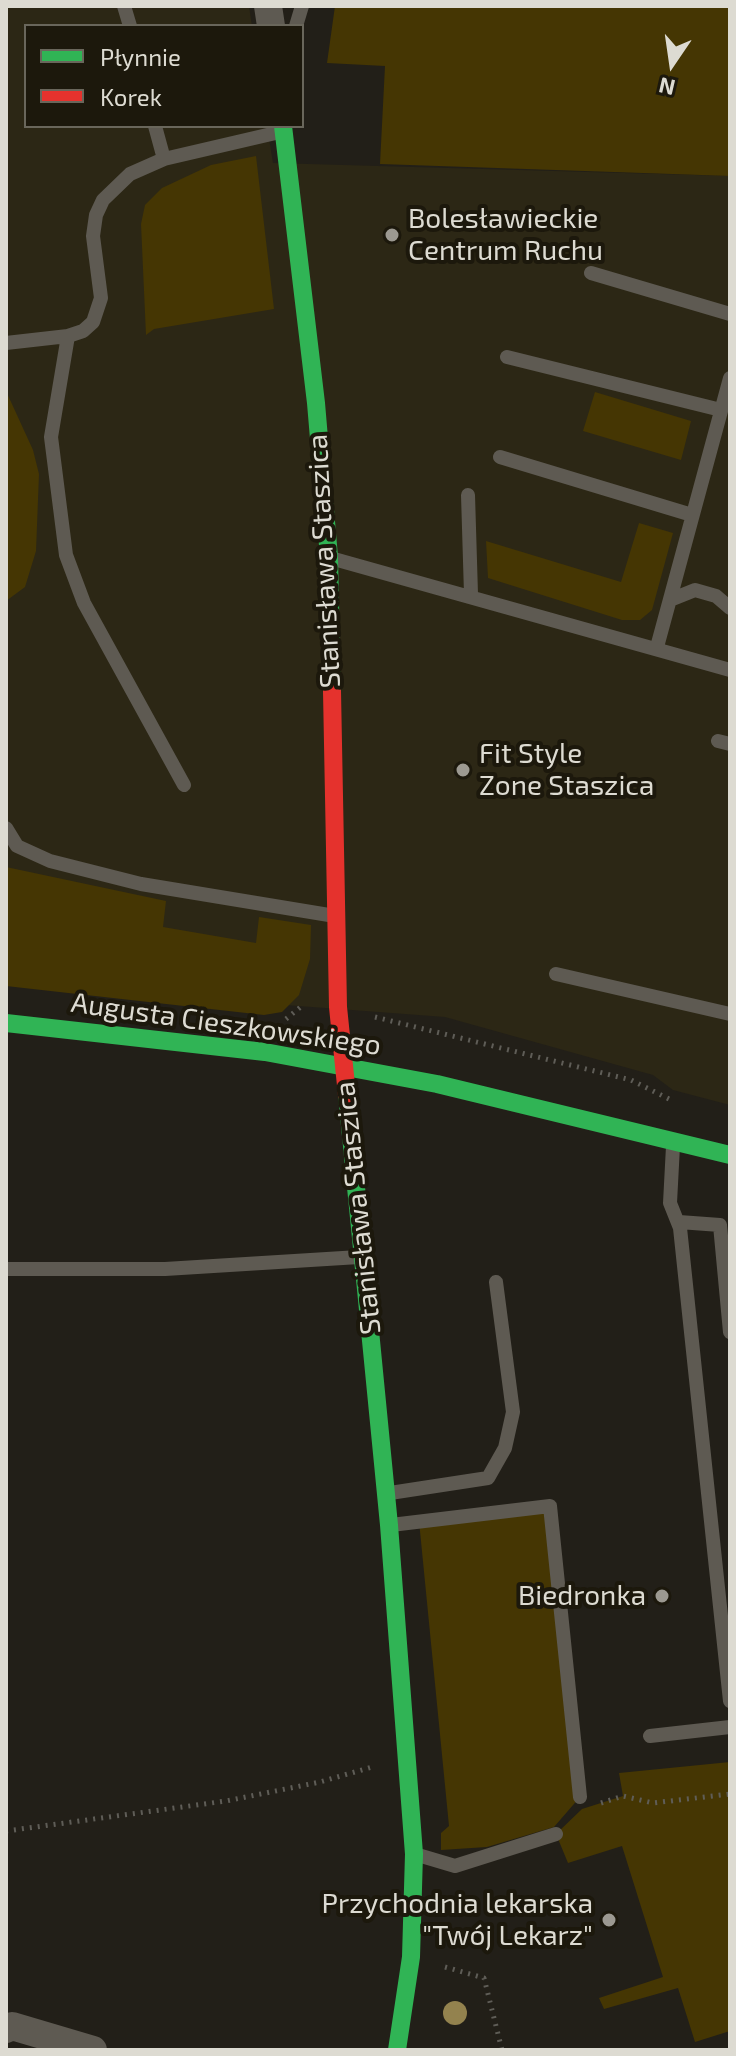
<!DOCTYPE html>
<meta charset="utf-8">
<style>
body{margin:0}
#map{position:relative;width:736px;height:2056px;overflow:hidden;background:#221f18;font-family:"Exo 2",sans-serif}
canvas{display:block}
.frame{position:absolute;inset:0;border:8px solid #dddbd2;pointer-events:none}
.legend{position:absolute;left:24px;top:24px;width:280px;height:104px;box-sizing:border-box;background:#1c180c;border:2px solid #69665b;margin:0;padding:10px 14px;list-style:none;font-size:24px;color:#dddbd2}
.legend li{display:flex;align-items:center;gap:16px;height:40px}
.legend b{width:40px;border:2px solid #69665b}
.north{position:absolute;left:632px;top:24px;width:80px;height:80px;-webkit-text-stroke:6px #1c180c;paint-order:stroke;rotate:193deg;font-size:22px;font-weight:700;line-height:32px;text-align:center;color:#dddbd2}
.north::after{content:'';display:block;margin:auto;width:28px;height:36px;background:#dddbd2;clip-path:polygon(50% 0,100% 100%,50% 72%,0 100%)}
</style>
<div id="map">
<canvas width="736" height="2056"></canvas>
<div class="frame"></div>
<ul class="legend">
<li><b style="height:10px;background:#30b455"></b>Płynnie</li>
<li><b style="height:10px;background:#e5322d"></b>Korek</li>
</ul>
<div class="north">N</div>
</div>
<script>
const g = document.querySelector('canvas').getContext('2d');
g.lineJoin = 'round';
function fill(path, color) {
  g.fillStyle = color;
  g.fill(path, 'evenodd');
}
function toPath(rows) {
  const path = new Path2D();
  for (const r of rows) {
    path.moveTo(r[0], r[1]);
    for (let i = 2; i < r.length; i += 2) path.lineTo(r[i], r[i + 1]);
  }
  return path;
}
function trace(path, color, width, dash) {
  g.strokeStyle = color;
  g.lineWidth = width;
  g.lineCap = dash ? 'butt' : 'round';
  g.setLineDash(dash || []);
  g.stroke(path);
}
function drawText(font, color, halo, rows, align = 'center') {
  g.font = font + ' "Exo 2",sans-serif';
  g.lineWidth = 8;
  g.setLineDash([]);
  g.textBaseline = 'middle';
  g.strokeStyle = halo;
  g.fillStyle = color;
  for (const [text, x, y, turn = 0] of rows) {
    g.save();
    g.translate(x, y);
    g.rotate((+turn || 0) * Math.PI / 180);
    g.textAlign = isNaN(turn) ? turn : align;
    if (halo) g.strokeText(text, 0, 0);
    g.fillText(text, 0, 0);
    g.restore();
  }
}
const built = toPath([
 [6,6,249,6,252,26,26,26,26,126,267,126,273,163,730,176,730,1105,673,1090,653,1075,445,1017,6,984]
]);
const green = toPath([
 [335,6,730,6,730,176,380,164,385,66,327,63],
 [256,156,274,309,154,329,146,335,141,224,145,205,162,188,211,165],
 [6,391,33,450,39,474,36,551,25,587,6,601],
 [595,392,691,421,681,460,583,431],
 [639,523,673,533,652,610,640,620,622,620,488,578,486,541,621,582],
 [6,867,166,901,163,927,256,943,259,917,311,925,310,959,299,995,282,1012,264,1015,6,986],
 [550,1512,580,1797,554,1827,487,1847,441,1850,441,1833,449,1826,419,1521],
 [730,1762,730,2031,695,2042,678,1988,604,2009,599,1998,663,1977,622,1846,568,1863,556,1834,582,1809,623,1796,619,1773]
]);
const path = toPath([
 [375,1017,631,1080,669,1099],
 [286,1019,303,1005],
 [601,1803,623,1796,653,1803,730,1794],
 [6,1831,226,1801,320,1782,372,1767],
 [445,1967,484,1978,502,2050]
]);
const lane = toPath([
 [124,6,130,26],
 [296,26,302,6],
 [155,126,164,159],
 [591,273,730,314],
 [6,343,68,336],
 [507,357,721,410],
 [500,457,692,515],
 [468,495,471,594],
 [334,559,730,670],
 [670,600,695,590,716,596,730,608],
 [657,647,730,378],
 [718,741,730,744],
 [184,785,84,603,66,555,51,437,68,336,83,331,93,322,101,298,93,236,96,215,103,200,130,174,164,159,280,132],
 [6,828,17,846,50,861,141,884,335,916],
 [556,974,730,1014],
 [673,1146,670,1203,680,1228,730,1701],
 [679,1222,720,1225,730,1332],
 [6,1269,165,1269,359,1257],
 [390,1493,488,1478,505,1448,513,1412,496,1282],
 [391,1525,550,1506,580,1797],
 [650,1736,730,1727],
 [418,1855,455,1866,556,1834]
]);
const street = toPath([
 [268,6,271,26],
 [6,2029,12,2026,93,2050]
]);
const fast = toPath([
 [283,126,316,403,329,557,332,691],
 [6,1023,265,1052,437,1084,730,1155],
 [347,1095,389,1525,414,1854,411,1957,397,2050]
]);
const jam = toPath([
 [332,691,338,1007,347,1095]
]);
const trees = [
 [455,2013]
];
const markers = [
 [392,235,8,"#9c9991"],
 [463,770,8,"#9c9991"],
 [662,1596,8,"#9c9991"],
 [609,1920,8,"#9c9991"]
];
const poiNames = [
 ["Bolesławieckie",408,219],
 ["Centrum Ruchu",408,251],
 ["Fit Style",479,754],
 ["Zone Staszica",479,786],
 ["Biedronka",646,1596,"right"],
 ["Przychodnia lekarska",593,1904,"right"],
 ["\"Twój Lekarz\"",593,1936,"right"]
];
const streetNames = [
 ["Stanisława Staszica",324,561,-93],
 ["Augusta Cieszkowskiego",226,1024,8],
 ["Stanisława Staszica",358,1208,-96]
];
fill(built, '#2c2715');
fill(green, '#453603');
trace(path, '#5f5d57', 5, [2, 6]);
trace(lane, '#5e5a52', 14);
trace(street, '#5e5a52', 28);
trace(fast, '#30b455', 18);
trace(jam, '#e5322d', 18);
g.fillStyle = '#93824e';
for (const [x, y] of trees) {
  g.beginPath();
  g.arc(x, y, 12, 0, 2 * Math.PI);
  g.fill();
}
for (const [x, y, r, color] of markers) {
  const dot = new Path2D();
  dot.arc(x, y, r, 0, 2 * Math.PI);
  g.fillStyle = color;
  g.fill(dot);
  trace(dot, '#1c180c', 3);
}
drawText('28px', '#dddbd2', '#1c180c', poiNames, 'left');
drawText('28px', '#dddbd2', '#1c180c', streetNames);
</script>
